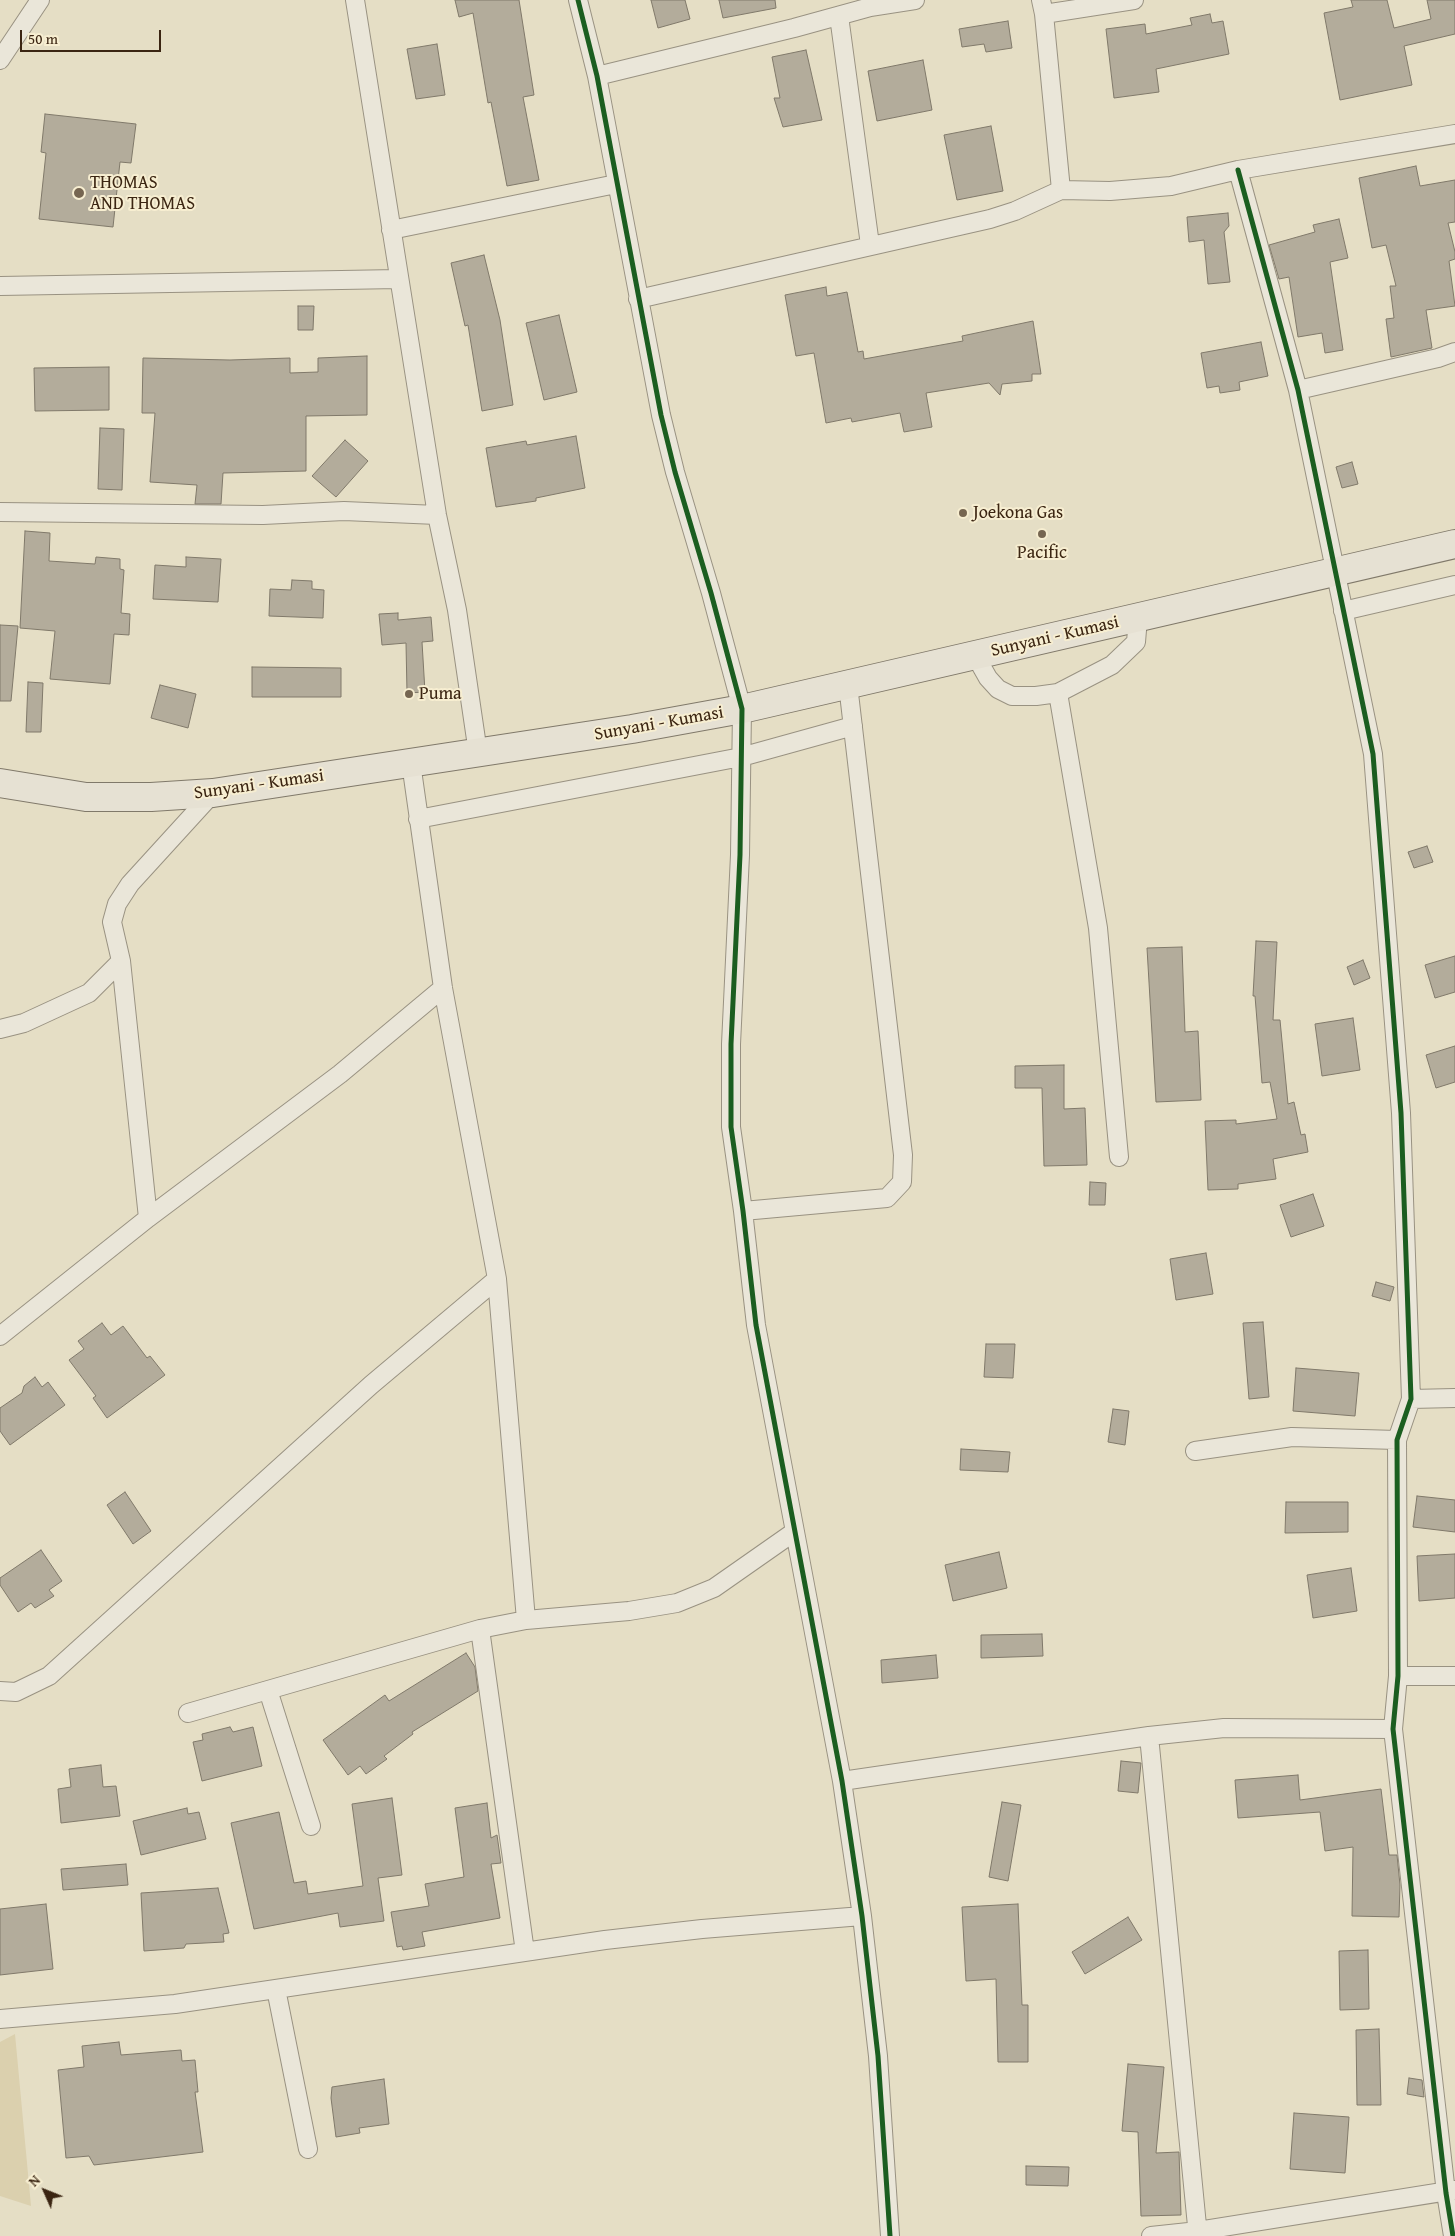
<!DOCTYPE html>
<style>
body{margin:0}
#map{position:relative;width:1455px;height:2236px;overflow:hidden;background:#e5dec5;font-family:"Gentium Book Plus",serif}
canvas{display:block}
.north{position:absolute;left:20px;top:2166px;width:50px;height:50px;-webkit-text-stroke:4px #f7eed1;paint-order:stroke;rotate:314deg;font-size:14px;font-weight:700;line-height:20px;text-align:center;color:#3b2512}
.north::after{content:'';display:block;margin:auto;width:18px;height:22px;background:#3b2512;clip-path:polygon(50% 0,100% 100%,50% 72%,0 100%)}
.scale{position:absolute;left:20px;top:30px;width:141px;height:22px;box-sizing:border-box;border:2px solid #3b2512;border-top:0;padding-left:6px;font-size:15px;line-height:18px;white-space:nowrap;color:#3b2512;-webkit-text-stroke:4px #f7eed1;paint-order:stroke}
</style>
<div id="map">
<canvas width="1455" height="2236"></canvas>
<div class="north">N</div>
<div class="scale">50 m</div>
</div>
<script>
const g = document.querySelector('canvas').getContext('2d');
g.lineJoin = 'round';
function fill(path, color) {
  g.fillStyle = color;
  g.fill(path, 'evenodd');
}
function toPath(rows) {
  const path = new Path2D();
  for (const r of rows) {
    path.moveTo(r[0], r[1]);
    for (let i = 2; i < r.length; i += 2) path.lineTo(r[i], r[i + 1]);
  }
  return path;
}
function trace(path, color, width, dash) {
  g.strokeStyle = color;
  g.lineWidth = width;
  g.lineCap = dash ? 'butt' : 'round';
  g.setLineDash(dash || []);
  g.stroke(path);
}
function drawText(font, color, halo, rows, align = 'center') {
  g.font = font + ' "Gentium Book Plus",serif';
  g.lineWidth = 4;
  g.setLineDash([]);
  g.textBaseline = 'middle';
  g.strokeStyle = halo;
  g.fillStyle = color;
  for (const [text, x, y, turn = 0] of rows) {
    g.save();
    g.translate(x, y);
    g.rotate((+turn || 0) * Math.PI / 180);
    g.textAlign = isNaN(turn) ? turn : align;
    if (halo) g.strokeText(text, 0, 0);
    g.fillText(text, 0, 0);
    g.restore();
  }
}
const green = toPath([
 [15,2034,31,2206,0,2196,0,2042]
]);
const building = toPath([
 [455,0,519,0,534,95,523,97,539,180,507,186,491,102,488,103,473,13,459,17,455,0],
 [651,0,685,0,690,19,658,28,651,0],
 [719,0,775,0,776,8,723,18,719,0],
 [1351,0,1387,0,1394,28,1431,19,1427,0,1455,0,1455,34,1404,46,1412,85,1340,100,1324,13,1353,7,1351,0],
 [1210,14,1212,23,1223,21,1229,54,1156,69,1159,92,1114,98,1106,29,1145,24,1146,34,1192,25,1190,18,1210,14],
 [1008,21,1012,48,986,52,984,44,962,47,959,29,1008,21],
 [437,44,445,95,416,99,407,49,437,44],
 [806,50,822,120,783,127,774,98,780,98,772,57,806,50],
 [923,60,932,110,877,121,868,71,923,60],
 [45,114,136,124,131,163,120,162,113,227,39,219,46,153,41,152,45,114],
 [991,126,1003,191,957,200,944,135,991,126],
 [1416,166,1420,186,1455,180,1455,222,1448,223,1455,252,1455,259,1449,261,1455,306,1426,310,1432,348,1391,357,1386,319,1394,318,1390,286,1396,286,1386,245,1372,248,1359,178,1416,166],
 [1228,213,1229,226,1224,232,1230,282,1208,284,1204,240,1189,242,1187,217,1228,213],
 [1339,219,1348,258,1330,262,1343,350,1325,353,1322,333,1298,337,1289,277,1279,279,1269,245,1315,232,1313,225,1339,219],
 [484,255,500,320,513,405,482,411,468,325,465,326,451,263,484,255],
 [826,287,827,296,847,292,858,352,863,351,864,359,963,341,962,336,1033,321,1041,374,1032,374,1032,381,1002,384,1000,395,989,383,926,393,932,427,904,432,900,413,852,422,851,418,826,423,814,353,796,356,785,295,826,287],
 [298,306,314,306,313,330,298,330,298,306],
 [559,315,577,392,544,400,526,323,559,315],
 [1261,342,1268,376,1239,382,1240,390,1220,393,1219,386,1207,388,1201,353,1261,342],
 [367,356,367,415,306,416,306,471,223,473,221,504,195,504,197,485,150,482,155,413,142,413,143,358,230,360,290,358,290,373,318,372,318,358,367,356],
 [109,367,109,410,35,411,34,368,109,367],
 [100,428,124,429,122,490,98,489,100,428],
 [576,436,585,488,536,498,536,501,496,507,486,448,526,441,527,445,576,436],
 [345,440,368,461,336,497,312,476,345,440],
 [1352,462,1358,484,1342,488,1336,467,1352,462],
 [25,531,50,533,49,561,95,564,96,557,120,559,120,569,124,570,121,613,130,614,129,635,114,634,110,684,50,679,55,631,20,628,25,531],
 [186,557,221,559,218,602,153,599,155,565,186,567,186,557],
 [292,580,312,581,312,589,324,590,323,618,269,616,270,589,291,590,292,580],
 [398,613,398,620,431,617,433,641,422,642,425,692,407,693,406,643,382,645,379,614,398,613],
 [0,625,18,626,11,701,0,701,0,625],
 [252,667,341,668,341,697,252,697,252,667],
 [28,682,43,683,41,732,26,732,28,682],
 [160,685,196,694,188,728,151,718,160,685],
 [1427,846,1433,862,1414,868,1408,852,1427,846],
 [1256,941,1277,942,1273,1020,1280,1020,1288,1104,1294,1102,1301,1135,1305,1134,1308,1152,1273,1159,1276,1179,1238,1184,1238,1189,1208,1190,1205,1121,1236,1120,1236,1124,1277,1119,1270,1082,1262,1083,1255,996,1253,996,1256,941],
 [1182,947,1185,1032,1198,1031,1201,1100,1156,1102,1147,948,1182,947],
 [1455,956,1455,992,1435,998,1425,965,1455,956],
 [1363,960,1370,978,1354,985,1347,967,1363,960],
 [1353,1018,1360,1070,1322,1076,1315,1024,1353,1018],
 [1455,1046,1455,1082,1436,1088,1426,1055,1455,1046],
 [1064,1065,1064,1109,1085,1108,1087,1165,1044,1166,1042,1088,1015,1088,1015,1066,1064,1065],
 [1090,1182,1106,1183,1105,1205,1089,1205,1090,1182],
 [1313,1194,1324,1226,1291,1237,1280,1205,1313,1194],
 [1206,1253,1213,1294,1176,1300,1170,1259,1206,1253],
 [1376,1282,1394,1287,1390,1301,1372,1296,1376,1282],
 [1263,1322,1269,1397,1249,1399,1243,1323,1263,1322],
 [102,1323,111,1335,123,1326,147,1358,150,1356,165,1375,107,1418,93,1398,96,1396,69,1360,84,1349,78,1341,102,1323],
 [986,1344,1015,1344,1013,1378,984,1377,986,1344],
 [1296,1368,1359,1373,1355,1416,1293,1411,1296,1368],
 [35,1377,42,1387,48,1382,65,1405,10,1445,0,1431,0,1408,22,1393,24,1386,35,1377],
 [1113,1409,1129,1411,1125,1445,1108,1442,1113,1409],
 [961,1449,1010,1452,1008,1472,960,1470,961,1449],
 [125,1492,151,1531,133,1544,107,1505,125,1492],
 [1417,1496,1455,1500,1455,1532,1413,1527,1417,1496],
 [1286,1502,1348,1502,1348,1532,1285,1533,1286,1502],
 [41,1550,62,1581,49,1590,54,1596,35,1608,31,1603,18,1612,0,1585,0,1578,41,1550],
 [999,1552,1007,1588,953,1601,945,1565,999,1552],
 [1455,1554,1455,1598,1419,1601,1417,1556,1455,1554],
 [1351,1568,1357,1611,1313,1618,1307,1575,1351,1568],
 [1042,1634,1043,1656,981,1658,981,1635,1042,1634],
 [466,1653,475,1667,478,1691,412,1732,413,1734,384,1756,387,1759,366,1774,360,1766,348,1775,323,1740,385,1695,389,1701,466,1653],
 [936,1655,938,1678,882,1683,881,1660,936,1655],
 [230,1727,233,1732,253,1727,262,1766,202,1781,193,1742,203,1740,202,1734,230,1727],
 [1121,1761,1141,1763,1138,1793,1118,1791,1121,1761],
 [101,1765,103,1787,116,1786,120,1816,61,1823,58,1789,71,1787,69,1769,101,1765],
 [1298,1775,1300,1800,1381,1789,1389,1855,1397,1855,1400,1885,1399,1917,1352,1916,1353,1847,1325,1851,1320,1812,1238,1818,1235,1780,1298,1775],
 [392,1798,402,1875,378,1878,384,1921,340,1927,338,1913,254,1929,231,1823,279,1812,294,1883,306,1881,308,1894,363,1886,352,1804,392,1798],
 [1002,1802,1021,1805,1008,1881,989,1877,1002,1802],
 [487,1803,491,1838,497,1835,501,1863,491,1864,500,1918,422,1932,425,1946,403,1950,402,1946,397,1947,391,1912,429,1906,425,1884,464,1877,455,1808,487,1803],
 [187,1808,188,1814,199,1812,206,1839,141,1855,133,1821,187,1808],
 [126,1864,128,1885,63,1890,61,1869,126,1864],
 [218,1888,229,1933,223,1934,224,1942,186,1944,184,1948,144,1951,141,1893,218,1888],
 [46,1904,53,1969,0,1975,0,1909,46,1904],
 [1018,1904,1022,2005,1028,2005,1028,2062,998,2062,996,1979,966,1981,962,1907,1018,1904],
 [1128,1917,1142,1940,1085,1974,1072,1952,1128,1917],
 [1368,1950,1369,2009,1340,2010,1339,1951,1368,1950],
 [1379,2029,1381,2105,1357,2105,1356,2030,1379,2029],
 [119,2042,121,2055,181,2050,182,2061,195,2060,198,2092,195,2092,203,2152,94,2165,89,2156,66,2158,58,2070,84,2067,82,2046,119,2042],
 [1128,2064,1164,2067,1156,2153,1179,2152,1181,2215,1141,2216,1138,2132,1122,2131,1128,2064],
 [1409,2078,1422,2080,1424,2097,1407,2094,1409,2078],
 [384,2079,389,2124,359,2128,360,2133,336,2137,331,2098,332,2087,384,2079],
 [1294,2113,1349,2117,1345,2173,1290,2169,1294,2113],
 [1026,2166,1069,2167,1068,2186,1026,2185,1026,2166]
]);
const minor = toPath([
 [355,0,437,515,457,610,478,753],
 [578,0,597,76,661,415,675,472,711,593,742,709,740,855,731,1044,731,1127,743,1211,756,1325,842,1781,862,1916,878,2056,890,2236],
 [1041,0,1044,14,1061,190],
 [1044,14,1134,0],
 [839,16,870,245],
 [0,60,40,0],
 [597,76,794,28,870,7,915,0],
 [1238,170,1298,390,1373,754,1401,1113,1411,1399,1397,1440,1398,1676,1393,1729,1446,2193,1453,2236],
 [391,230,616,184],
 [0,286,398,279],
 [638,299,990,219,1015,211,1061,190,1110,191,1171,186,1238,170,1455,134],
 [1298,390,1438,358,1455,352],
 [0,512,263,515,344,511,437,515],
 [1343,611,1455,585],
 [975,655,988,678,998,689,1012,696,1036,696,1058,693,1098,928,1119,1157],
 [1058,693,1112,665,1136,642,1138,618],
 [411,763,443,988,497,1279,526,1620],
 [418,819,741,757,853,726],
 [0,1029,24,1023,89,993,121,961],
 [743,1211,887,1198,902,1182,903,1155,848,685],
 [148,1218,121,961,112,922,117,904,130,884,213,793],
 [0,1336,148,1218,340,1074,443,988],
 [1411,1399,1455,1398],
 [1195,1451,1292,1437,1397,1440],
 [480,1629,525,1952],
 [1398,1676,1455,1676],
 [268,1690,311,1826],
 [0,1691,16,1692,49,1676,371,1385,497,1279],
 [188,1713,480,1629,526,1620,629,1611,677,1603,714,1588,794,1532],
 [1149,1736,1198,2236],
 [842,1781,1149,1736,1224,1728,1393,1729],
 [276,1989,308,2149],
 [0,2019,175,2004,605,1940,702,1929,862,1916],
 [1151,2236,1198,2231,1455,2190]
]);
const primary = toPath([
 [0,783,86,797,151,797,213,793,632,729,742,709,1455,544]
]);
const cycleway = toPath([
 [578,0,597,76,661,415,675,472,711,593,742,709,740,855,731,1044,731,1127,743,1211,756,1325,842,1781,862,1916,878,2056,890,2236],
 [1238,170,1298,390,1373,754,1401,1113,1411,1399,1397,1440,1398,1676,1393,1729,1446,2193,1453,2236]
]);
const markers = [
 [79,193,6,"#766651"],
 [963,513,5,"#766651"],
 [1042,534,5,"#766651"],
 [409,694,5,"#766651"]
];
const poiNames = [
 ["THOMAS",90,183],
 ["AND THOMAS",90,204],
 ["Joekona Gas",973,513],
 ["Pacific",1042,553,"center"],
 ["Puma",419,694]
];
const streetNames = [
 ["Sunyani - Kumasi",1055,637,-13],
 ["Sunyani - Kumasi",659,724,-10],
 ["Sunyani - Kumasi",259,785,-8]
];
fill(green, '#dbd0ae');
fill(building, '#b3ac9b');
trace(building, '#80796a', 1);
trace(minor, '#999282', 20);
trace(primary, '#80796a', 30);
trace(minor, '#eae6d9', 18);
trace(primary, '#e6e1d3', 28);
trace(cycleway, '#1b5e20', 5);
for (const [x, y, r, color] of markers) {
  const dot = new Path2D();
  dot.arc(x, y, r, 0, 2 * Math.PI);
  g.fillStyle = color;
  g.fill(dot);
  trace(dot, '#f7eed1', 2);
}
drawText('18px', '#3b2512', '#f7eed1', poiNames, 'left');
drawText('18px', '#3b2512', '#f7eed1', streetNames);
</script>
